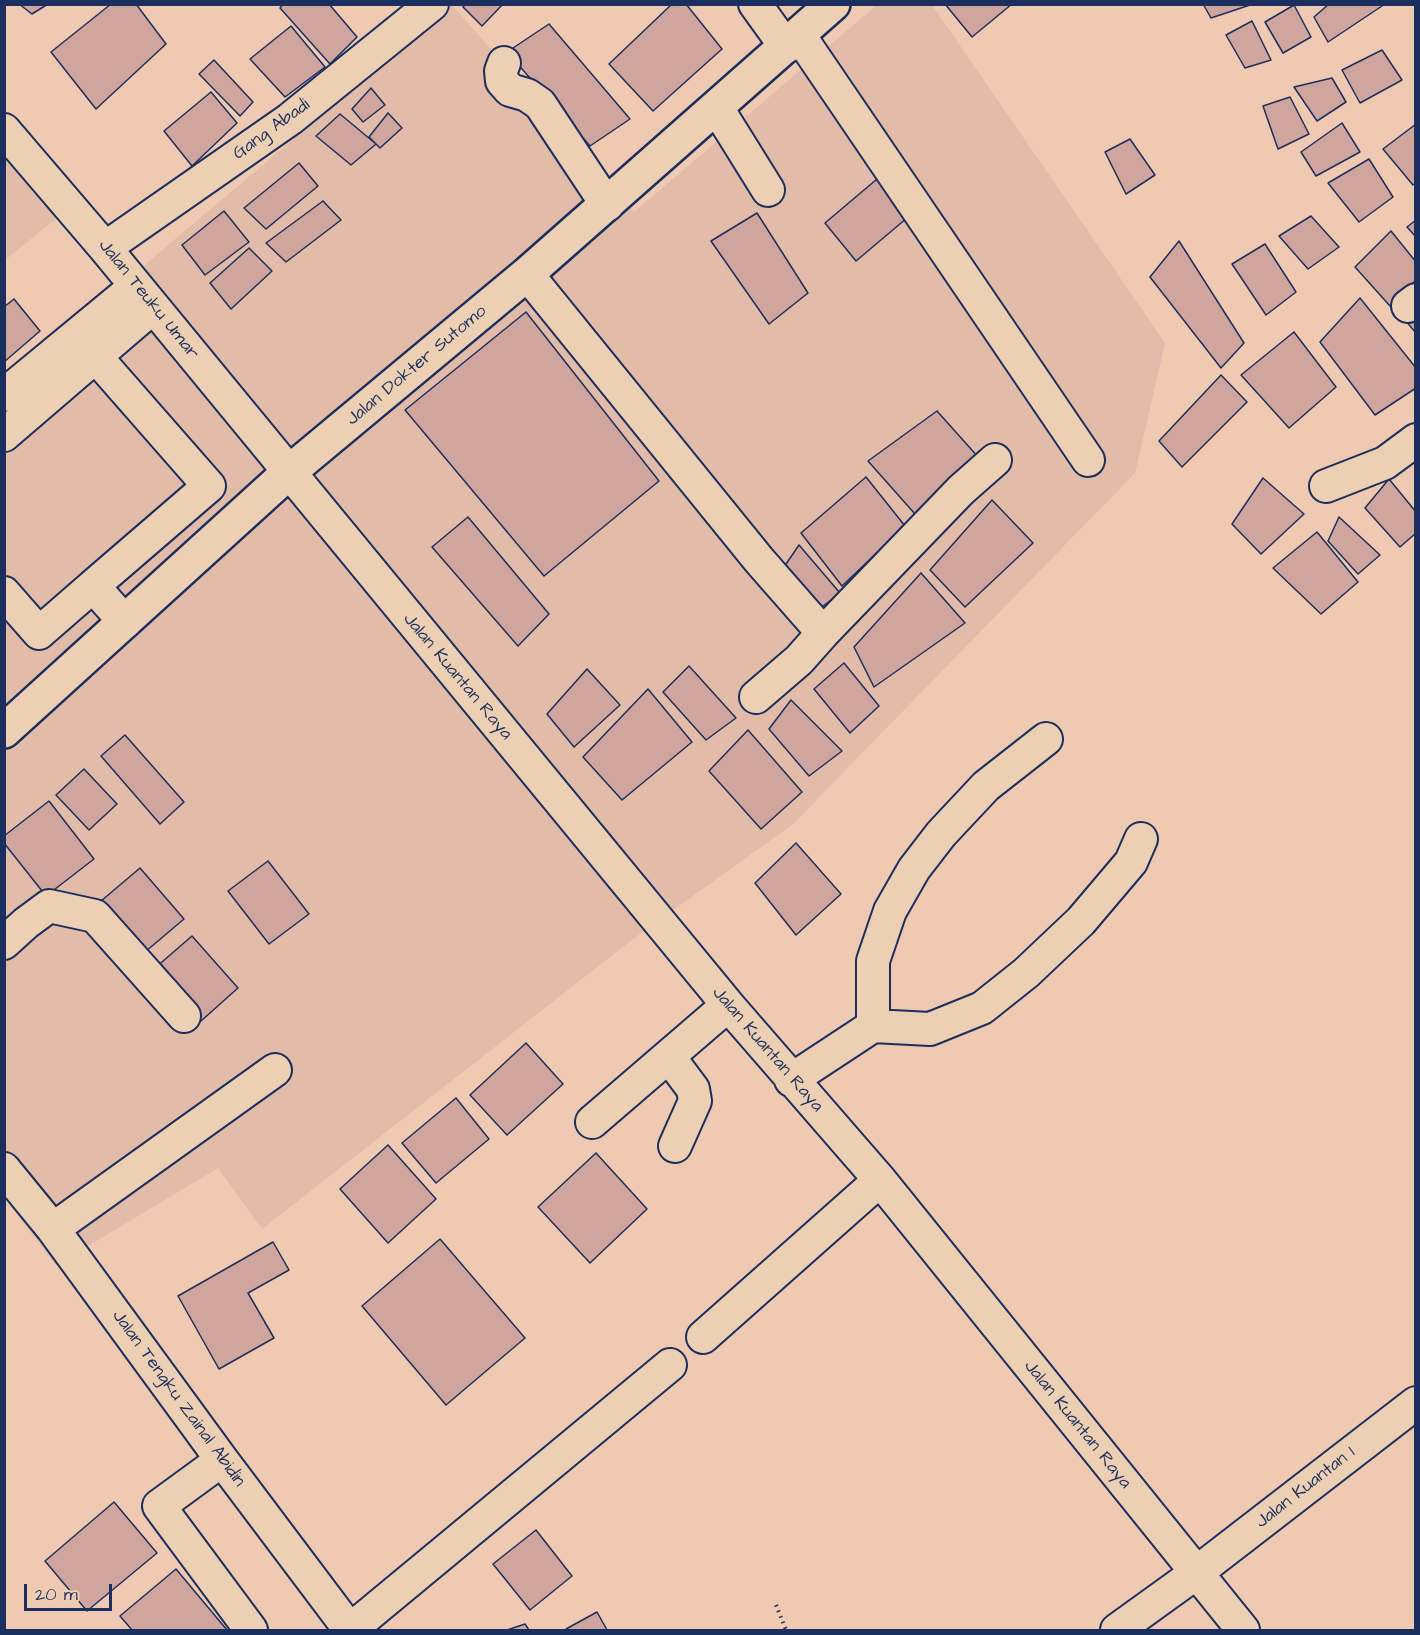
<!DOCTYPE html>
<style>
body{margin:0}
#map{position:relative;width:1420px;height:1635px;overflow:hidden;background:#efc9b1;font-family:"Architects Daughter",sans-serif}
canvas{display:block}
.frame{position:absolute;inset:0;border:6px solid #1b2f5e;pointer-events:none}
.scale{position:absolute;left:24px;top:1584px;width:88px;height:27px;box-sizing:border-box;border:3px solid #1b2f5e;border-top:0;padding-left:8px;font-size:18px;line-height:21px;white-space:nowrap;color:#1b2f5e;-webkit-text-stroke:4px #edcfb4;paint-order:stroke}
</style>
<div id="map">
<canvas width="1420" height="1635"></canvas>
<div class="frame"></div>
<div class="scale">20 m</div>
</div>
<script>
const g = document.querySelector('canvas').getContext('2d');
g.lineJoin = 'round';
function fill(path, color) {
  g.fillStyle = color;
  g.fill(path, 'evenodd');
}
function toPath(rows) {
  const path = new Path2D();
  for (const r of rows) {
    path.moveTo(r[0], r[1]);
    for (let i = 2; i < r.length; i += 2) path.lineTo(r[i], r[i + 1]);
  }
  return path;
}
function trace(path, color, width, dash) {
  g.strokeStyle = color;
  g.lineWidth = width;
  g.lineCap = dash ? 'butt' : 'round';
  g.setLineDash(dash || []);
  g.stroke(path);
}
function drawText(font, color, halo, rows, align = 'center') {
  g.font = font + ' "Architects Daughter",sans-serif';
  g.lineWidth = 5;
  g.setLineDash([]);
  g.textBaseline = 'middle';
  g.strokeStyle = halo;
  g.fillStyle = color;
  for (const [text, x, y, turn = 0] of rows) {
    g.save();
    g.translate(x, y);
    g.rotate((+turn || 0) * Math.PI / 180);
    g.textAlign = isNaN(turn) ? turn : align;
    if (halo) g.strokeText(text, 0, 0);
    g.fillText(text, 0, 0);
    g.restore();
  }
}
const built = toPath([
 [452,5,634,212,877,5,932,5,1165,343,1135,473,793,824,633,939,262,1229,218,1168,56,1265,5,1199,5,383],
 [4,111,79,200,5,260,4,259]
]);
const building = toPath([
 [19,4,48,4,32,14,19,4],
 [111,4,136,4,166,44,96,109,51,52,111,4],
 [283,4,329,4,357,37,330,64,280,8,283,4],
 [466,4,503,4,482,26,463,7,466,4],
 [672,4,686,4,722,49,653,111,609,64,672,4],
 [945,4,1012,4,972,37,945,4],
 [1203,4,1253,4,1211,18,1203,4],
 [1329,4,1385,4,1328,42,1314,17,1329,4],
 [1294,5,1311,37,1283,53,1265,22,1294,5],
 [1252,21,1271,60,1245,68,1226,35,1252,21],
 [549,24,630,119,590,146,507,52,549,24],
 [291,26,325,67,285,97,250,59,291,26],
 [1382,50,1402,80,1360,103,1342,70,1382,50],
 [214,60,253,102,240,116,199,74,214,60],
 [1332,78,1346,102,1317,121,1294,87,1332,78],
 [371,88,385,105,363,122,352,109,371,88],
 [211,92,237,123,192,166,164,131,211,92],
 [1290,97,1309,134,1278,149,1263,106,1290,97],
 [388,113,402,128,380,148,369,137,388,113],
 [340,114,376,144,351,165,316,136,340,114],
 [1342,123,1360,152,1316,176,1301,152,1342,123],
 [1416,124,1416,183,1413,185,1383,149,1416,124],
 [1130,139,1155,175,1126,194,1105,152,1130,139],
 [1369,159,1393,197,1359,222,1328,183,1369,159],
 [299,163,318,186,266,229,244,208,299,163],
 [877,179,907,218,856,261,825,223,877,179],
 [323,201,341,220,286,262,266,243,323,201],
 [224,211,249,242,205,275,182,245,224,211],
 [757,213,808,293,769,324,711,241,757,213],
 [1311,216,1339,247,1308,269,1279,236,1311,216],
 [1416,220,1416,237,1407,227,1416,220],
 [1391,231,1416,262,1416,280,1390,306,1355,267,1391,231],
 [1179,241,1244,343,1221,368,1150,277,1179,241],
 [1265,244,1296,292,1266,315,1232,264,1265,244],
 [249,248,272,271,231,309,210,283,249,248],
 [1360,298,1416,368,1416,388,1375,415,1320,342,1360,298],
 [14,299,40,331,4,362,4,307,14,299],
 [1416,309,1416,333,1405,320,1416,309],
 [526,312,659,481,544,576,405,410,526,312],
 [1294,332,1336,387,1289,428,1241,375,1294,332],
 [1221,375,1247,402,1182,467,1159,441,1221,375],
 [937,411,979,458,915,514,868,461,937,411],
 [866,477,905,526,842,586,801,533,866,477],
 [1263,478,1304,514,1261,554,1232,524,1263,478],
 [1389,479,1416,512,1416,533,1400,547,1365,508,1389,479],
 [992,500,1033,543,965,607,930,570,992,500],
 [468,517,549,614,518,646,432,547,468,517],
 [1339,517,1380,555,1358,574,1328,541,1339,517],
 [1317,532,1358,582,1321,614,1273,568,1317,532],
 [799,545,840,593,818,610,782,570,799,545],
 [921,573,965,623,874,687,854,647,921,573],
 [844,663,879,706,850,733,814,689,844,663],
 [689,666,736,718,706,740,663,692,689,666],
 [587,669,620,705,574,747,547,714,587,669],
 [648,689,692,742,622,800,583,757,648,689],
 [791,700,842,751,809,776,769,729,791,700],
 [748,730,802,792,761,829,709,771,748,730],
 [125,735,184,802,160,824,101,756,125,735],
 [84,769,117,804,89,830,56,795,84,769],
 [49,801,94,859,46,896,4,843,4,836,49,801],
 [796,843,841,894,796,935,755,883,796,843],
 [268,861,309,914,269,944,228,891,268,861],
 [140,868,184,919,145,952,101,901,140,868],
 [192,936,238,988,201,1021,155,968,192,936],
 [526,1043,563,1084,507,1135,470,1095,526,1043],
 [456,1098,489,1139,436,1183,402,1143,456,1098],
 [388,1145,436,1199,388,1243,340,1189,388,1145],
 [596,1153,647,1209,590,1263,538,1207,596,1153],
 [440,1239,525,1338,446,1405,362,1306,440,1239],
 [273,1242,289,1270,248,1293,274,1338,219,1369,178,1296,273,1242],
 [114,1502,157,1553,87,1611,45,1561,114,1502],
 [536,1530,572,1576,530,1610,493,1564,536,1530],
 [176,1569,227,1630,132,1630,120,1616,176,1569],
 [597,1612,607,1630,567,1630,566,1629,597,1612],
 [525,1624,529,1630,507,1630,525,1624]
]);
const path = toPath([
 [776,1605,786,1630]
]);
const minor = toPath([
 [755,4,786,47],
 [799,35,1088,460],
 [504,63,501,71,502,81,510,90,527,95,540,104,607,205],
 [717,108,768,190],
 [4,130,105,248,728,1005,880,1180,1243,1630],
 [105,248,290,119,432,4],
 [527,274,759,560,823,633,961,490,995,460],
 [1408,306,1416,300],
 [4,395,136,286],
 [4,435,153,307],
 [1326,486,1385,463,1416,440],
 [93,586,209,486,96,357],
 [4,593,39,633,93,586,125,622],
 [756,697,799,660,823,633],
 [4,943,26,923,49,906,95,916,184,1016],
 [873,1026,873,961,890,911,914,869,941,834,986,786,1046,739],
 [669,1057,693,1089,695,1101,675,1146],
 [791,1080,873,1026,930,1029,982,1008,1026,973,1081,921,1131,862,1141,839],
 [592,1122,728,1005],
 [4,1169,53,1229,222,1460,350,1630],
 [53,1229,275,1070],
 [703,1337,880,1180],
 [222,1460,159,1506,251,1630],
 [350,1630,670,1365],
 [1117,1630,1196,1573,1416,1403]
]);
const major = toPath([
 [4,731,288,473,527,274,833,4]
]);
const streetNames = [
 ["Gang Abadi",272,130,-36],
 ["Jalan Teuku Umar",148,300,51],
 ["Jalan Dokter Sutomo",417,366,-40],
 ["Jalan Kuantan Raya",457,677,50],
 ["Jalan Kuantan Raya",767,1050,49],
 ["Jalan Tengku Zainal Abidin",178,1399,54],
 ["Jalan Kuantan Raya",1077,1425,51],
 ["Jalan Kuantan 1",1306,1488,-38]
];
fill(built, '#e2bba9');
fill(building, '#d0a59d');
trace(building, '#1b2f5e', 1.5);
trace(minor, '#1b2f5e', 36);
trace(major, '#1b2f5e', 38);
trace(path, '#1b2f5e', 4, [1.5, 4.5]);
trace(minor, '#edcfb4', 32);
trace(major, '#edcfb4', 33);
drawText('18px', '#1b2f5e', '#edcfb4', streetNames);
</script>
